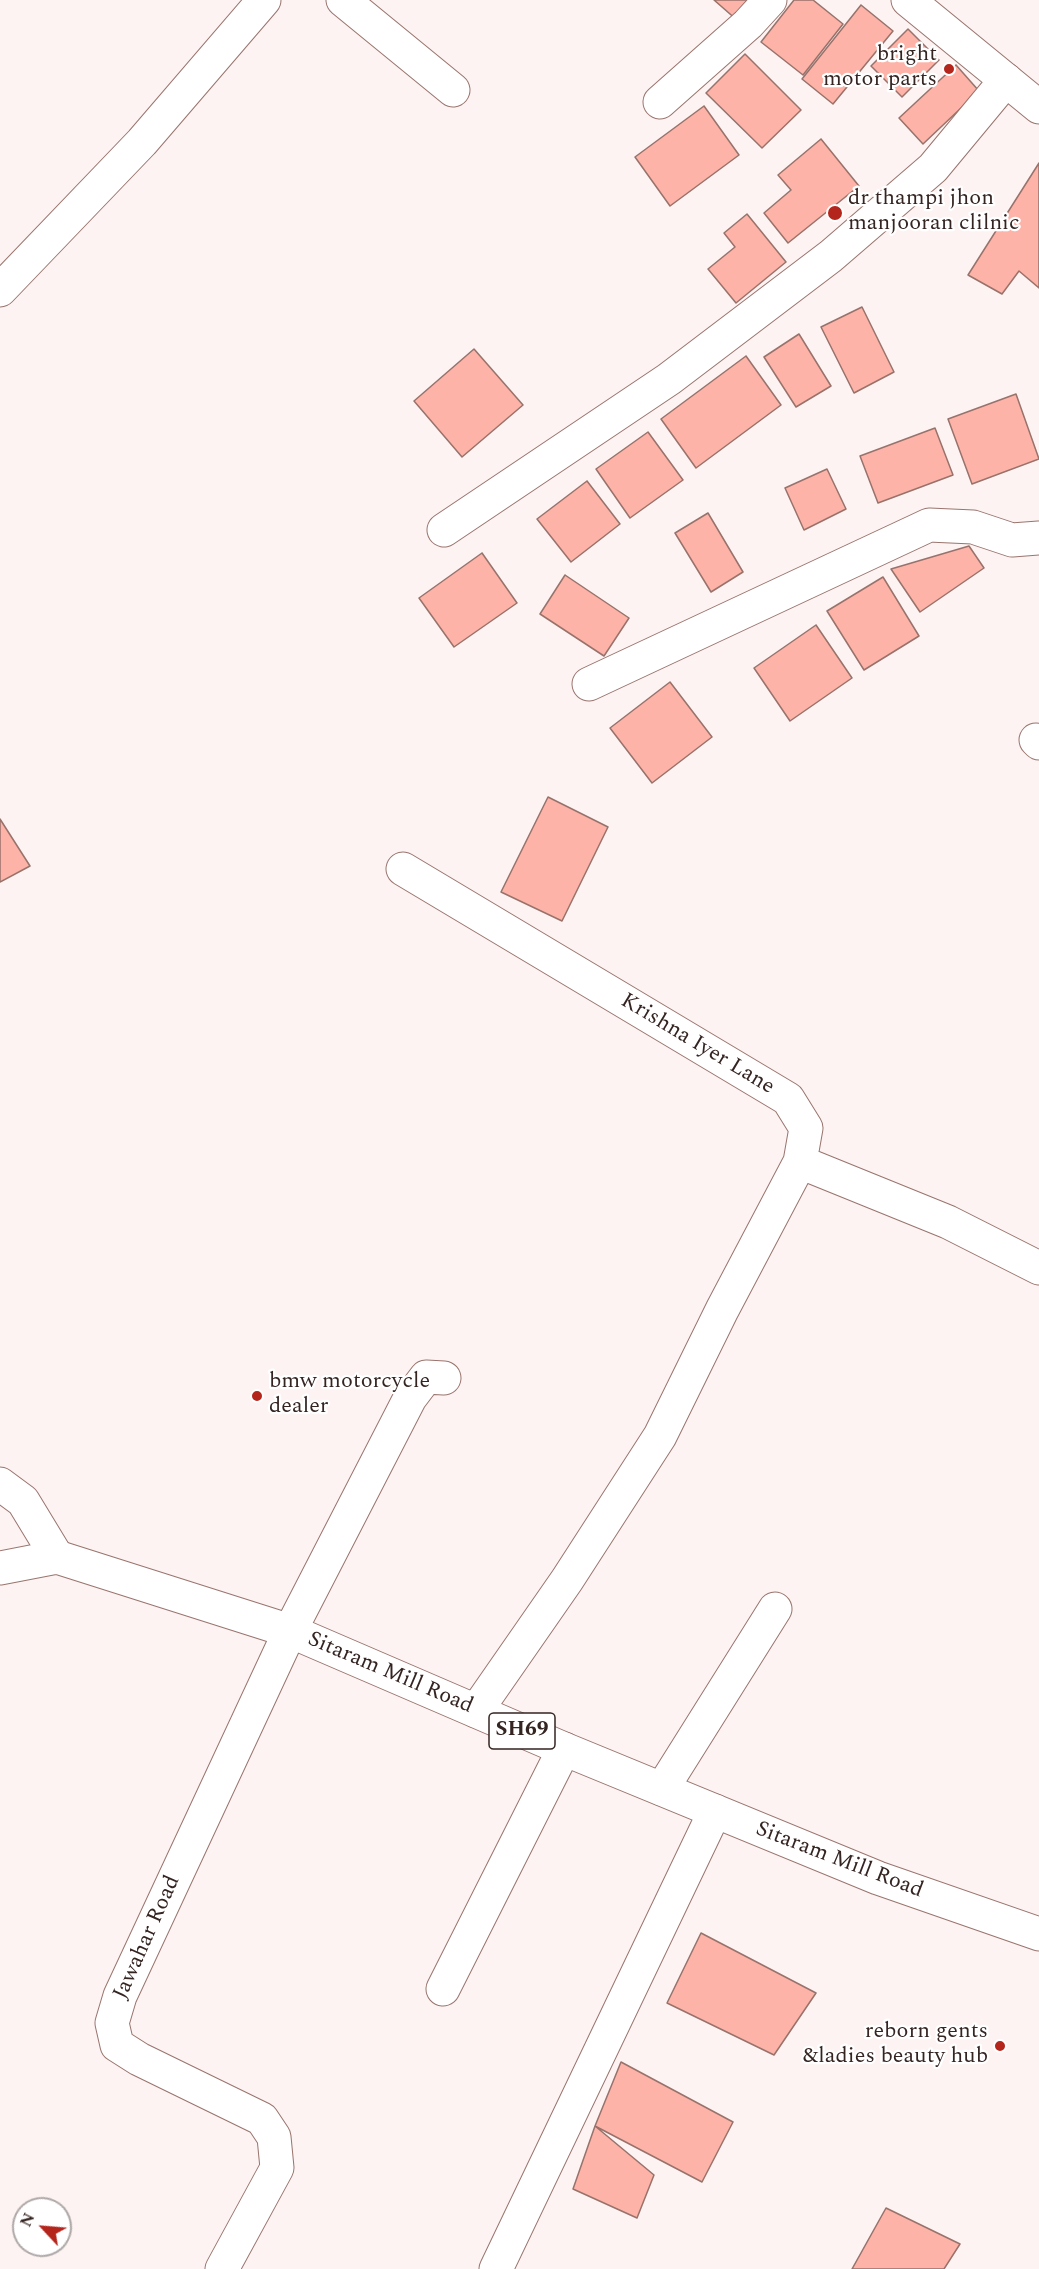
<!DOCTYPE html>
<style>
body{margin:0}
#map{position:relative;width:1039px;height:2269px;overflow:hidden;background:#fcf3f2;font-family:Spectral,serif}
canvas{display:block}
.north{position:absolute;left:12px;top:2197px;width:60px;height:60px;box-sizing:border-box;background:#fff;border:2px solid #aea8a7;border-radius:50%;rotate:296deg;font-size:16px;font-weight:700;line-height:24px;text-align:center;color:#352522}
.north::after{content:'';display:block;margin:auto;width:21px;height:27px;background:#b4251c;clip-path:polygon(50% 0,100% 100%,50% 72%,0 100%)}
</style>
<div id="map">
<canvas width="1039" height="2269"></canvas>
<div class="north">N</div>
</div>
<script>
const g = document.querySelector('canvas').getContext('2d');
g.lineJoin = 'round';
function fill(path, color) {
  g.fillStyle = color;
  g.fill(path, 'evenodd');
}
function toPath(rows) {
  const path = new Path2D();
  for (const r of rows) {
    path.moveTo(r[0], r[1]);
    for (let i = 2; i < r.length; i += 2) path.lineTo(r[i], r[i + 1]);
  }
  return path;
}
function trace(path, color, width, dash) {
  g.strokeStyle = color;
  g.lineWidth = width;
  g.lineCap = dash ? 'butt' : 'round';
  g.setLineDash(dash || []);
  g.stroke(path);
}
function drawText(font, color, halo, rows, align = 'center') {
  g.font = font + ' Spectral,serif';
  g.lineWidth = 4.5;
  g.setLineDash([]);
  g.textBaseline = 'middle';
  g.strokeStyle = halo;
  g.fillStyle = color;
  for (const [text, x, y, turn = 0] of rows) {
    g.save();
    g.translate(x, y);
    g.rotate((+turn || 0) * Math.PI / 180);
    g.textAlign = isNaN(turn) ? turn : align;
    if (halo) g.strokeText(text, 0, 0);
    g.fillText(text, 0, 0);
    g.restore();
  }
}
const building = toPath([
 [714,0,756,0,738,21,714,0],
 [794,0,813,0,843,24,803,75,761,42,794,0],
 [861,5,893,31,833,104,802,79,861,5],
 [908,29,939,60,902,97,871,66,908,29],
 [745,54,801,110,762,148,706,93,745,54],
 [956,65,979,91,923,144,899,118,956,65],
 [704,106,739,155,670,206,635,157,704,106],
 [821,139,859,186,788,243,764,213,791,190,778,175,821,139],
 [1039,163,1039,288,1019,271,1002,294,968,275,1039,163],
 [747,214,786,262,736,303,708,269,735,247,724,233,747,214],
 [862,307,894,372,854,393,821,327,862,307],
 [799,334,831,386,796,407,764,357,799,334],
 [474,349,523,405,462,457,414,401,474,349],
 [746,356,781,405,696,468,661,419,746,356],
 [1016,394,1039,459,972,484,948,419,1016,394],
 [935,428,953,475,878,503,860,456,935,428],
 [648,432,683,480,630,518,596,469,648,432],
 [827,469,846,509,804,530,785,488,827,469],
 [587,481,620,524,571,562,537,519,587,481],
 [708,513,743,572,711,592,675,533,708,513],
 [969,546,984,568,920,612,891,569,969,546],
 [482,553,517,603,454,647,419,598,482,553],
 [565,575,629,618,604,656,540,614,565,575],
 [883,577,919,636,864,670,827,611,883,577],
 [816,625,852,678,790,721,754,668,816,625],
 [670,682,712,737,652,783,610,728,670,682],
 [548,797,608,827,562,921,501,892,548,797],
 [0,819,30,866,0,882,0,819],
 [701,1933,816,1993,774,2055,667,2003,701,1933],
 [621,2062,733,2122,702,2182,595,2126,621,2062],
 [595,2126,654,2175,637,2218,573,2189,595,2126],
 [886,2208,960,2244,944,2269,852,2269,886,2208]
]);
const street = toPath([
 [343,0,453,90],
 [660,102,748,24,770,0],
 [0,290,142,142,264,0],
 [444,530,669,379,831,256,933,168,1006,80],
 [589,684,929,525,973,527,1012,540,1039,538],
 [1036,740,1039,743],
 [403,869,788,1099,806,1128,800,1162,722,1310,660,1436,567,1580,476,1711],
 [800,1162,948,1222,1039,1268],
 [0,1484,23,1501,57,1557],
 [662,1789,775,1609],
 [443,1989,564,1749],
 [222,2269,277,2168,274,2137,262,2119,139,2059,117,2045,112,2023,120,1996,290,1631,410,1398,426,1377,444,1378],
 [496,2269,715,1811]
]);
const secondary = toPath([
 [908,0,1039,107]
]);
const primary = toPath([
 [0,1568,57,1557,290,1631,564,1749,878,1878,1039,1934]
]);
const markers = [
 [949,69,6,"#b4251c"],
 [835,213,8,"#b4251c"],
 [257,1396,6,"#b4251c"],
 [1000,2046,6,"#b4251c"]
];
const shields = [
 [522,1731,66]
];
const shieldNames = [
 ["SH69",522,1731]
];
const poiNames = [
 ["bright",937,56],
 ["motor parts",937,81],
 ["dr thampi jhon",848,200,"left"],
 ["manjooran clilnic",848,225,"left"],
 ["bmw motorcycle",269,1383,"left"],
 ["dealer",269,1408,"left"],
 ["reborn gents",988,2033],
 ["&ladies beauty hub",988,2058]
];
const streetNames = [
 ["Krishna Iyer Lane",697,1045,31],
 ["Sitaram Mill Road",390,1674,23],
 ["Sitaram Mill Road",839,1861,21],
 ["Jawahar Road",148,1938,-66]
];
fill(building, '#fdb3a7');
trace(building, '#98726b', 1.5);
trace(street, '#9a746e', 35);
trace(secondary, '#9a746e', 35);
trace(primary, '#9a746e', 35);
trace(street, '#fff', 33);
trace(secondary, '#fff', 33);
trace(primary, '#fff', 33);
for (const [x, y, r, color] of markers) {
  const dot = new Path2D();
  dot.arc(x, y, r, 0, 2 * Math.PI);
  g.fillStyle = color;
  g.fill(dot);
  trace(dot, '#fff', 2);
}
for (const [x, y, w] of shields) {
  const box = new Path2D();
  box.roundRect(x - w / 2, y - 18, w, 36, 4.5);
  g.fillStyle = '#fff';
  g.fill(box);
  trace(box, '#352522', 1.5);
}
drawText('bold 21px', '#352522', null, shieldNames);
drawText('22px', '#352522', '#fff', poiNames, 'right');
drawText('22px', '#352522', '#fff', streetNames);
</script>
